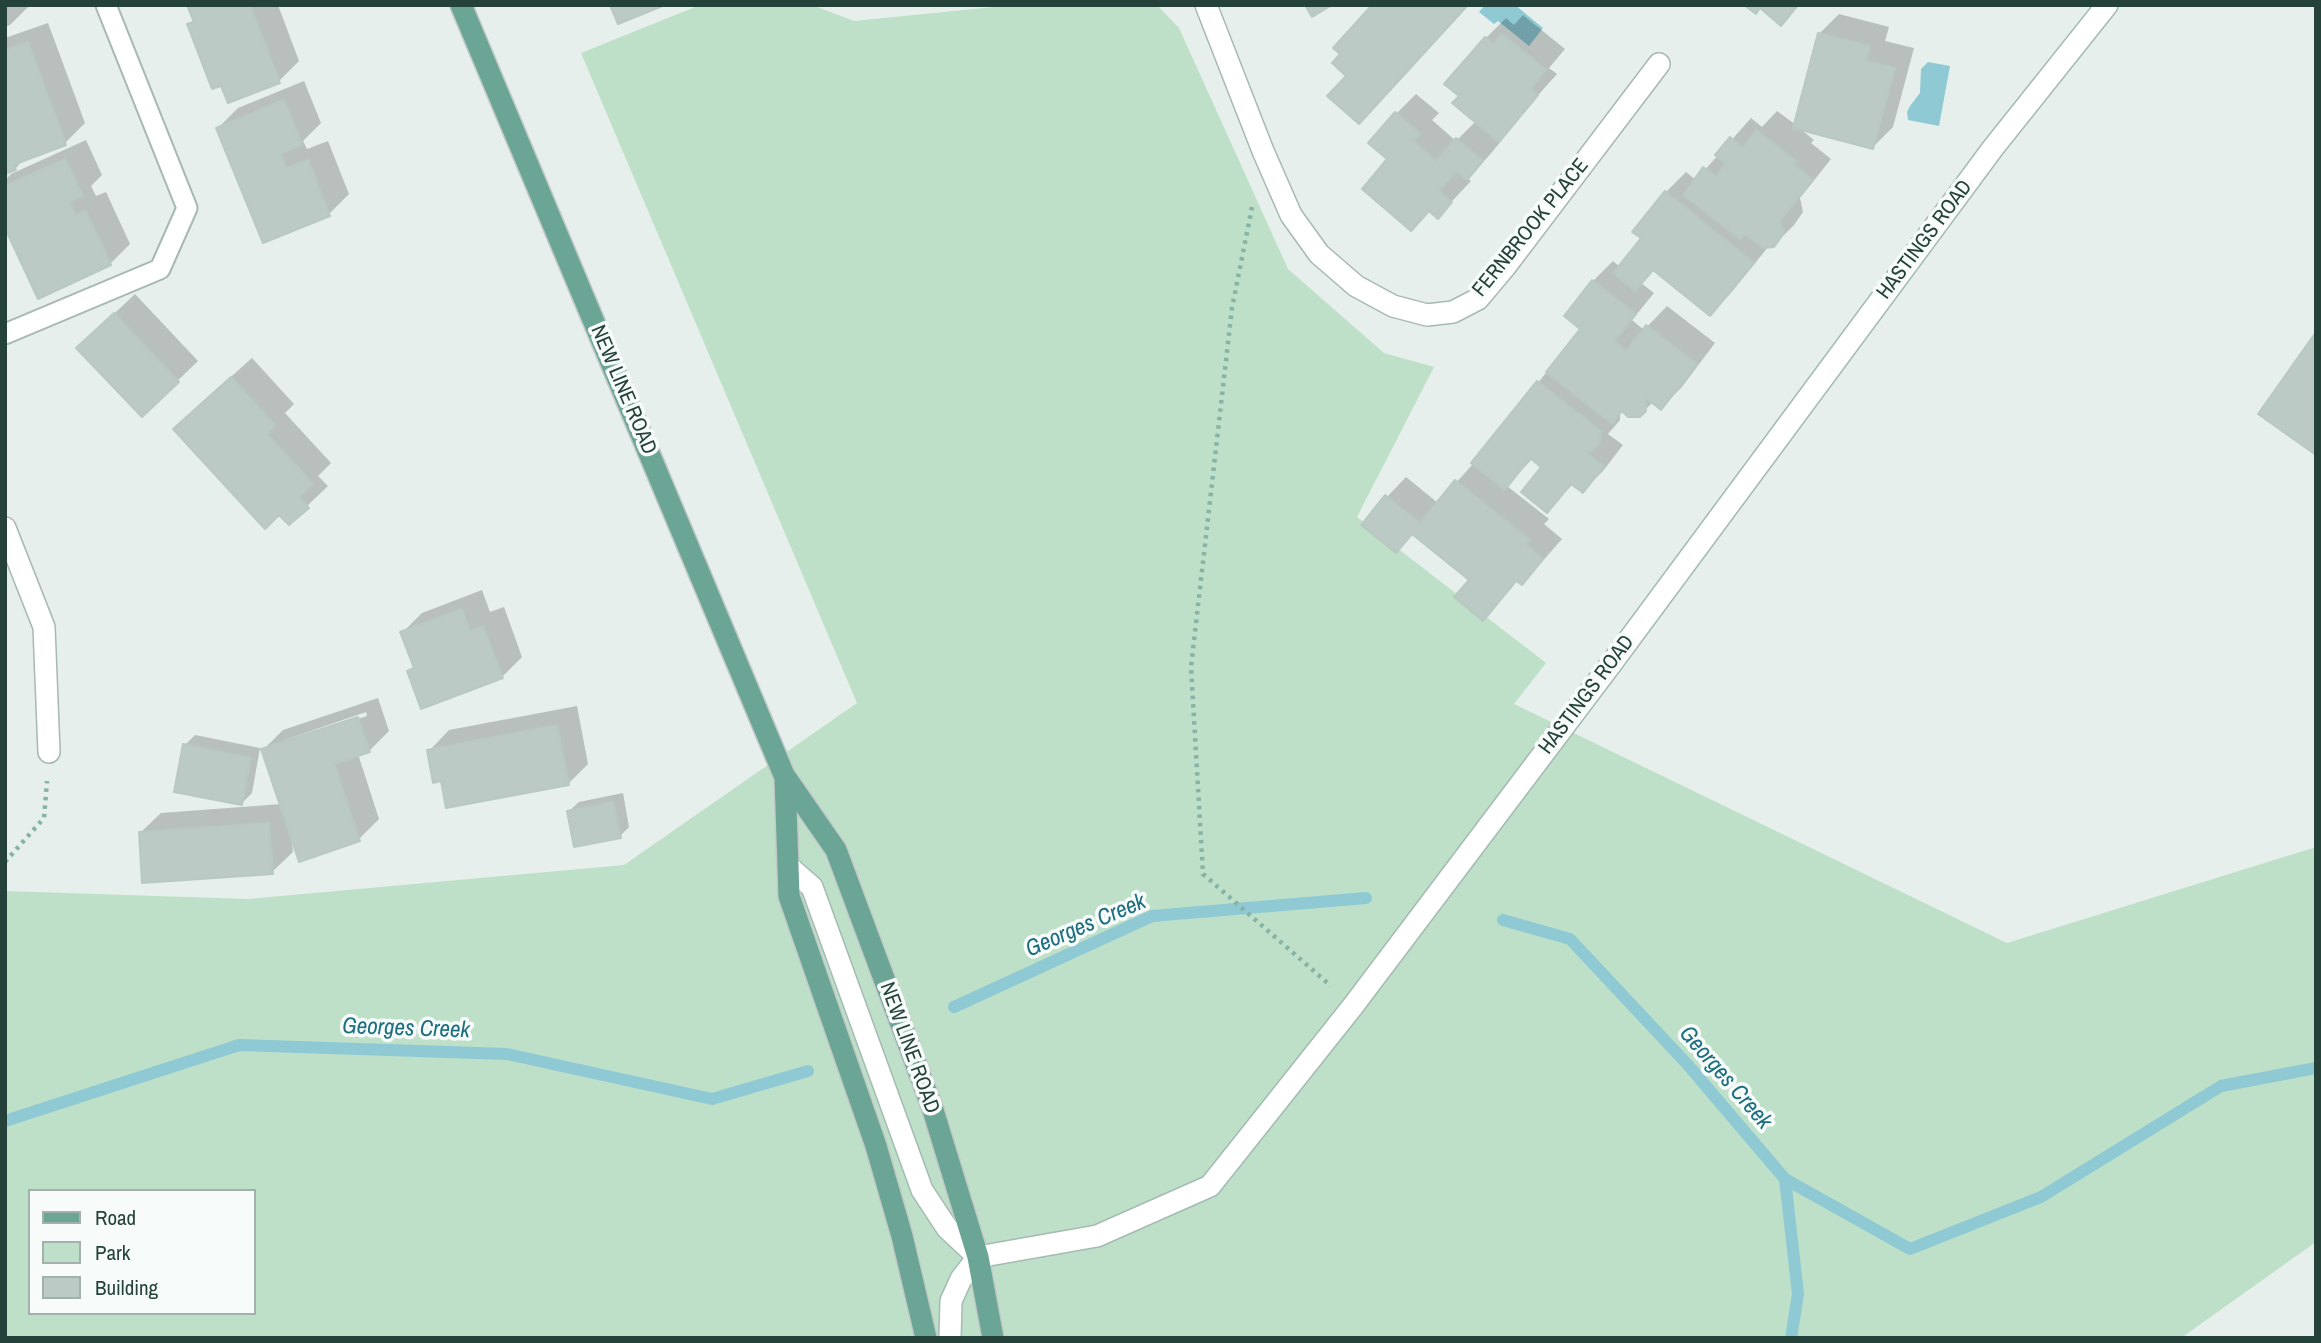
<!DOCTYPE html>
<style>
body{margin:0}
#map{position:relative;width:2321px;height:1343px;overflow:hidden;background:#e6efeb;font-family:"Archivo Narrow",sans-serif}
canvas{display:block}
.frame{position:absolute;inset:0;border:7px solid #24423a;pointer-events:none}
.legend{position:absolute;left:28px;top:1189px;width:228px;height:126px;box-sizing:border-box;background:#f7fbf9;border:2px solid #a3b1ad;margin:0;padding:9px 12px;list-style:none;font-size:21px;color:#24423a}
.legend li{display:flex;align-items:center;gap:14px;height:35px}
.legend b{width:35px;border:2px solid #a3b1ad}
</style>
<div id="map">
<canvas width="2321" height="1343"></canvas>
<div class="frame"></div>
<ul class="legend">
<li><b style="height:9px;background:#6aa596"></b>Road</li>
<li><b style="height:19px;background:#bfe0c8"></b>Park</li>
<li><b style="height:19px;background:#bbcac4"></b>Building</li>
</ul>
</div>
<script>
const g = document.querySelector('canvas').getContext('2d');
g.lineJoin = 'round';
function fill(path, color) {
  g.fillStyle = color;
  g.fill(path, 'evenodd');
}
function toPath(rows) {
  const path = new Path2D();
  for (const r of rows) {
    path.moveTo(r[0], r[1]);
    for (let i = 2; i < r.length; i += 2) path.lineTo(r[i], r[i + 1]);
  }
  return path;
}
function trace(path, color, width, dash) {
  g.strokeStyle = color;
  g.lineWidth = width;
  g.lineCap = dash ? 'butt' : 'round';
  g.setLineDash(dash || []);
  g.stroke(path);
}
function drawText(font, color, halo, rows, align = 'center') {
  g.font = font + ' "Archivo Narrow",sans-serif';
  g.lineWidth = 7;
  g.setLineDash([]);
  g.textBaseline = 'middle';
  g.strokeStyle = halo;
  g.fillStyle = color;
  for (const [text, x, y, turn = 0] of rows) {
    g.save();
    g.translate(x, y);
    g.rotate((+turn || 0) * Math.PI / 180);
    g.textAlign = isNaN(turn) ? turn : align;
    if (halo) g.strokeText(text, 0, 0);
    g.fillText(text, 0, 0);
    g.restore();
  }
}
const green = toPath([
 [700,5,812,5,854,21,1014,5,1157,5,1179,28,1288,269,1384,353,1434,367,1357,517,1546,663,1514,704,2007,943,2316,847,2316,1242,2181,1338,5,1338,5,891,248,899,624,865,857,703,581,53],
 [30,1191,254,1191,254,1313,30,1313]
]);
const water = toPath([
 [1485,5,1515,5,1543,28,1529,46,1498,21,1494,24,1479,12],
 [1928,62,1950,66,1939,126,1908,120,1907,112,1910,106,1920,93,1921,69]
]);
const shadow = toPath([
 [5,5,30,5,10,25,5,27],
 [189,5,278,5,299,61,279,81,222,84,189,24,194,19],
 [1839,14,1889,27,1885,41,1914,48,1893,127,1873,147,1798,127,1814,140,1811,143,1831,159,1800,198,1803,212,1794,225,1774,245,1769,246,1730,294,1710,314,1655,269,1641,283,1654,293,1632,320,1644,330,1667,306,1715,343,1681,388,1661,408,1653,402,1639,416,1623,410,1620,414,1620,420,1608,434,1623,445,1603,471,1583,491,1573,484,1547,511,1544,467,1533,458,1507,486,1549,519,1544,524,1562,539,1541,563,1522,583,1518,580,1483,618,1471,579,1413,533,1396,551,1387,497,1406,477,1438,503,1472,465,1582,328,1567,316,1593,281,1613,261,1620,267,1643,238,1666,192,1686,172,1696,180,1751,118,1762,127,1777,111,1796,125,1819,34],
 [1523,15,1565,49,1549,68,1557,74,1500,138,1502,140,1487,158,1467,178,1471,181,1438,216,1390,159,1396,114,1416,94,1439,113,1432,120,1456,141,1476,121,1461,95,1486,38,1506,18,1514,25],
 [48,23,85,123,65,143,25,158,15,169,5,172,5,38],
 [304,81,321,123,303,141,307,149,328,141,349,194,329,214,218,128,238,108],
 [86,140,102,175,91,186,96,196,106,192,130,244,110,264,5,224,5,180,11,174],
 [135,294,198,361,142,415,99,328],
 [252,358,294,404,285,413,331,463,318,476,328,486,289,523,195,409],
 [482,590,490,612,504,607,522,657,502,677,409,672,415,665,402,633,422,613],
 [378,698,389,731,369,751,358,754,379,819,359,839,291,836,293,852,272,872,140,833,161,813,282,804,263,750,283,730],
 [366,712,367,716,285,743,285,740],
 [577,706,588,764,568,784,442,779,429,751,449,730],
 [195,735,260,748,252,793,242,803,185,745],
 [623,793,629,827,620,836,569,811,579,802]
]);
const stream = toPath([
 [1503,920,1570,939,1688,1065,1785,1179,1798,1294,1791,1338],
 [954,1007,1152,916,1366,898],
 [5,1121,239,1045,507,1054,712,1099,808,1071],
 [1785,1179,1910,1249,2041,1197,2221,1086,2316,1068]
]);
const building = toPath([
 [187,5,250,5,280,83,228,103,221,86,212,89,187,24,194,22,187,5],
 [610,5,665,5,618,24,610,5],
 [1305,5,1332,5,1312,17,1305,5],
 [1372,5,1468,5,1359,124,1327,96,1346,76,1332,63,1340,54,1333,48,1372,5],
 [1744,5,1798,5,1781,26,1760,8,1756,14,1744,5],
 [1818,33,1870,46,1866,61,1895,68,1873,149,1793,128,1818,33],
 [1502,34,1546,70,1530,89,1538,95,1499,142,1452,103,1459,96,1444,84,1485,37,1494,44,1502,34],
 [28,42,66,145,13,165,16,170,5,174,5,50,28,42],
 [284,100,302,145,281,153,286,168,308,160,330,216,263,243,216,128,284,100],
 [1395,112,1420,134,1413,141,1436,161,1456,138,1483,161,1467,180,1456,171,1439,191,1452,202,1438,219,1429,211,1411,231,1362,189,1387,159,1368,143,1395,112],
 [1756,130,1796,161,1793,164,1813,180,1780,220,1784,233,1774,247,1764,248,1745,234,1740,239,1683,195,1703,167,1716,176,1726,164,1715,155,1730,137,1743,148,1756,130],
 [65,159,83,196,69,202,75,215,86,211,111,265,38,299,5,228,5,186,65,159],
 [1665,191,1754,263,1710,316,1653,270,1635,291,1613,273,1641,238,1632,232,1665,191],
 [1592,280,1636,314,1614,341,1626,351,1646,325,1697,364,1661,410,1645,397,1646,411,1640,417,1628,417,1622,411,1612,424,1546,372,1580,329,1564,316,1592,280],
 [114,313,179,382,142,417,76,348,114,313],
 [2316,332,2316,455,2258,414,2316,332],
 [231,377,275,425,267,434,313,484,299,497,309,508,289,525,279,515,265,529,173,429,231,377],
 [1537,381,1601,431,1600,442,1593,451,1587,453,1604,466,1583,493,1571,484,1547,513,1521,492,1541,467,1530,458,1505,490,1471,463,1537,381],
 [1455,480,1530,540,1526,545,1543,559,1522,585,1516,581,1483,621,1454,597,1469,580,1412,534,1396,553,1361,525,1385,495,1420,523,1455,480],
 [462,609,470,631,483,626,503,678,421,709,407,671,414,668,400,632,462,609],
 [358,717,370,752,334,764,360,841,299,862,261,749,358,717],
 [557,725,569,785,446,808,441,781,433,783,427,750,557,725],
 [183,744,251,758,242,805,174,792,183,744],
 [613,802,621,838,574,847,567,811,613,802],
 [269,823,273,874,142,883,139,832,269,823]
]);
const path = toPath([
 [1252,207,1232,308,1191,667,1203,874,1331,986],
 [5,862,44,818,47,781]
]);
const service = toPath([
 [5,334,160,269,187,208,106,5]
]);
const minor = toPath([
 [1206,5,1263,151,1291,215,1319,254,1356,286,1393,306,1427,315,1453,312,1478,299,1505,267,1659,64],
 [5,528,44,627,49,752]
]);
const secondary = toPath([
 [789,867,812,887,922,1190,947,1228,978,1257],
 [978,1257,1097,1236,1210,1186,1353,1006,1611,664,1993,148,2107,5],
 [950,1338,951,1301,961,1279,978,1257]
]);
const primary = toPath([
 [461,5,784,775,836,850,933,1110,978,1257,993,1338],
 [785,777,789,896,876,1146,902,1236,926,1338]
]);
const streetNames = [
 ["FERNBROOK PLACE",1531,228,-51],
 ["HASTINGS ROAD",1925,240,-53],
 ["NEW LINE ROAD",623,390,67],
 ["HASTINGS ROAD",1587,695,-53],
 ["NEW LINE ROAD",909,1048,70]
];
const waterNames = [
 ["Georges Creek",1086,926,-23],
 ["Georges Creek",406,1029,2],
 ["Georges Creek",1725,1078,49]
];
fill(green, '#bfe0c8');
fill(water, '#8ec9d4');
fill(shadow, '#0003');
trace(stream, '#8ec9d4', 12);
fill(building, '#bbcac4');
trace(building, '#b8c9c2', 2);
trace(service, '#a8b8b2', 23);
trace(minor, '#a8b8b2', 24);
trace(secondary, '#a4bbb3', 24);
trace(primary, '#c2cac8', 24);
trace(path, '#86b3a5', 4.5, [3.5, 5]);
trace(service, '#fff', 19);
trace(minor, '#fff', 21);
trace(secondary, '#fff', 21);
trace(primary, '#6aa596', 21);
drawText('21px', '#24423a', '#f7fbf9', streetNames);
drawText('italic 23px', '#1c6f80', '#f7fbf9', waterNames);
</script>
